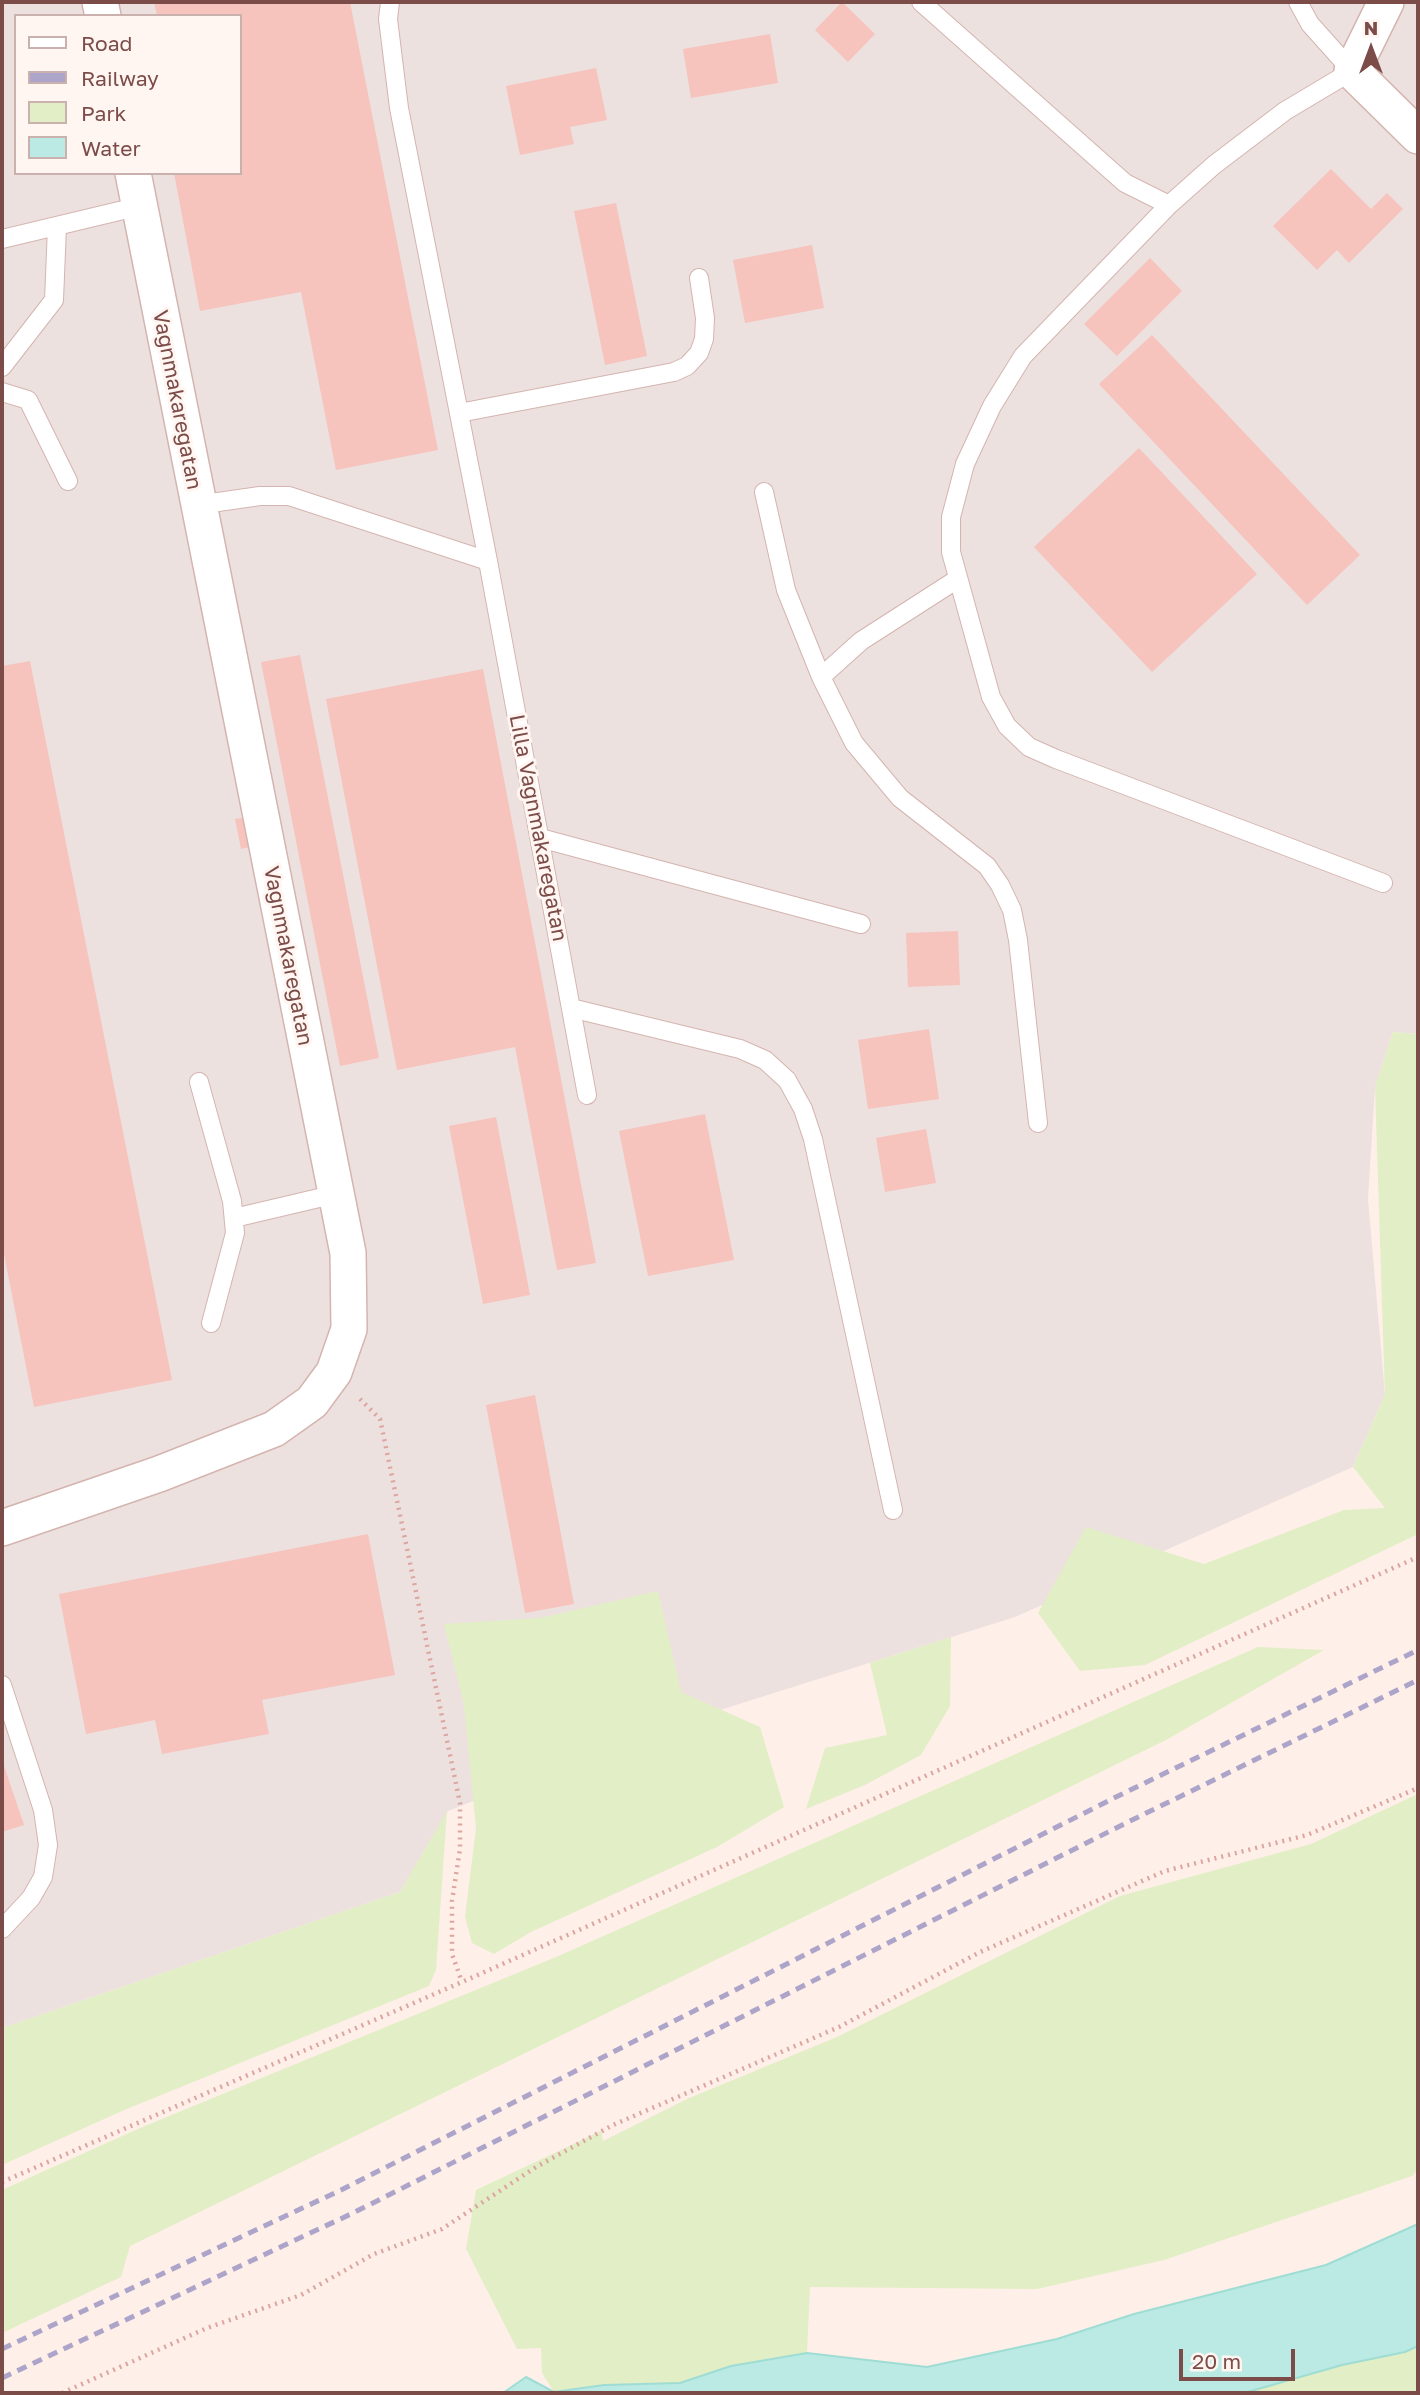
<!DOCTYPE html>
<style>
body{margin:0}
#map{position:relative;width:1420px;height:2395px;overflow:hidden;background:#feefe8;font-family:"Golos Text",sans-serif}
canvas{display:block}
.frame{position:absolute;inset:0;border:4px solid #7c4c49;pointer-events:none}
.legend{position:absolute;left:14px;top:14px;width:228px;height:161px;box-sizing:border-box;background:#fff5f1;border:2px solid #cbb1ae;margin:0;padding:9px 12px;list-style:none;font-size:21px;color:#7c4c49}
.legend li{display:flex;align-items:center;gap:14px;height:35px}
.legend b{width:35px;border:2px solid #cbb1ae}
.north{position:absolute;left:1336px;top:14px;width:70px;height:70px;-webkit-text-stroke:5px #fff5f1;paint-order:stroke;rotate:0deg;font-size:19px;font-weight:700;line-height:28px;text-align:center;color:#7c4c49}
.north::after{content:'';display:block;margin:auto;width:24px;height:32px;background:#7c4c49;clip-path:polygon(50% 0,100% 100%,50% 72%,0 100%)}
.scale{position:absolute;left:1179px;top:2349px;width:116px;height:32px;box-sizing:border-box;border:4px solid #7c4c49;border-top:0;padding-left:9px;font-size:21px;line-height:24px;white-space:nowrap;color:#7c4c49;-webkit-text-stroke:5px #fff5f1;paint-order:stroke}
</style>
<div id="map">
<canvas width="1420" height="2395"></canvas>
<div class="frame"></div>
<ul class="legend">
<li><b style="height:9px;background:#fff"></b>Road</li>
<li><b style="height:9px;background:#ada4ca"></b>Railway</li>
<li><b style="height:19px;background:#e2eec5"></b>Park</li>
<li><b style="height:19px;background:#baeae3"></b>Water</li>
</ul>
<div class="north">N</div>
<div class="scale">20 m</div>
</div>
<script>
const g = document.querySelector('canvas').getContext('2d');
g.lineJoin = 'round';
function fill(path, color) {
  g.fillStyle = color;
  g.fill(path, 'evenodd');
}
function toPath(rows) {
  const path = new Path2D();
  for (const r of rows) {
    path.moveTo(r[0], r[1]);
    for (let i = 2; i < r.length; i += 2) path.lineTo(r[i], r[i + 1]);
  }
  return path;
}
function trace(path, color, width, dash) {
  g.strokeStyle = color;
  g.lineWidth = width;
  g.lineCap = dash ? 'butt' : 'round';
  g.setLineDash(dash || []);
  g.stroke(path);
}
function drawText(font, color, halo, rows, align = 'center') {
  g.font = font + ' "Golos Text",sans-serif';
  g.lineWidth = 6;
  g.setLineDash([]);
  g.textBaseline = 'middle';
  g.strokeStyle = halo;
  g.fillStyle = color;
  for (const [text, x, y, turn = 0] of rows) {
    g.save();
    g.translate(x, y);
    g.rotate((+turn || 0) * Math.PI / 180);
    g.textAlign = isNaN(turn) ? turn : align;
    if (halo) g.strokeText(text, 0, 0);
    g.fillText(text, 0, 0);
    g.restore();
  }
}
const industrial = toPath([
 [2,2,1418,2,1418,1034,1393,1032,1375,1088,1368,1199,1385,1395,1353,1467,1015,1617,644,1734,448,1811,400,1892,2,2028],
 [16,16,240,16,240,173,16,173]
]);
const green = toPath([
 [1393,1032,1418,1034,1418,1534,1145,1665,1080,1671,1038,1613,1086,1527,1204,1564,1344,1510,1385,1508,1353,1467,1385,1395,1375,1087],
 [658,1591,681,1692,760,1727,784,1807,717,1847,531,1932,494,1954,472,1943,465,1917,476,1828,464,1705,444,1624,540,1618],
 [951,1637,950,1706,921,1755,865,1785,806,1809,825,1748,887,1735,870,1663],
 [1258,1647,1324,1650,1166,1740,130,2246,121,2277,2,2333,2,2190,140,2128,556,1957],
 [1418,1794,1418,2170,1412,2176,1164,2260,1037,2289,810,2287,807,2353,731,2366,680,2383,604,2385,554,2392,542,2373,541,2348,517,2349,466,2249,476,2190,601,2131,603,2141,687,2099,837,2037,1120,1896,1311,1844],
 [447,1811,436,1970,429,1986,122,2111,2,2165,2,2028,400,1892],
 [1418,2346,1418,2393,1244,2393,1342,2365,1405,2352]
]);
const water = toPath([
 [1418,2224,1418,2346,1405,2352,1342,2365,1244,2393,503,2393,526,2377,554,2392,604,2385,680,2383,731,2366,807,2353,927,2367,1057,2339,1134,2314,1326,2265,1418,2224]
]);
const building = toPath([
 [154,2,350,2,438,450,336,470,301,292,200,311,174,173,240,173,240,16,157,16],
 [842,2,875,34,848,62,815,30],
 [770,34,778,83,691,98,683,49],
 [596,68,607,120,570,127,574,144,520,155,506,86],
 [1331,169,1371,209,1387,193,1403,209,1349,263,1337,250,1317,270,1273,226],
 [616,203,647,356,605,365,574,211],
 [812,245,824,308,745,323,733,260],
 [1150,258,1182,291,1117,356,1084,324],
 [1152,335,1360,555,1307,605,1099,384],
 [1139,448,1257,574,1152,672,1034,547],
 [300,655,379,1058,340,1066,261,662],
 [30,661,172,1380,34,1407,2,1244,2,666],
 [483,669,596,1263,557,1270,515,1047,397,1070,326,699],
 [248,817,255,846,241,849,235,819],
 [958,931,960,985,908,987,906,933],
 [929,1029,939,1099,868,1109,858,1040],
 [705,1114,734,1260,648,1276,619,1131],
 [496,1117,530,1295,483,1304,449,1126],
 [926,1129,936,1183,885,1192,876,1138],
 [535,1395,574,1604,525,1613,486,1405],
 [368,1534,395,1675,262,1700,269,1734,162,1754,155,1720,86,1734,59,1594],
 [2,1760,24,1825,2,1832]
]);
const path = toPath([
 [360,1399,380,1419,460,1803,460,1849,452,1901,452,1954,462,1982],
 [2,2182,462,1982,1418,1557],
 [62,2393,207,2328,301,2295,374,2254,442,2229,536,2167,613,2125,839,2027,980,1952,1165,1871,1307,1835,1418,1788]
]);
const lane = toPath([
 [390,2,388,19,399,108,488,561],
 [921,2,1125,183,1169,205,1214,165,1285,111,1352,71,1310,24,1298,2],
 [1169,205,1023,356,992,406,965,464,951,517,951,552,991,697,1007,726,1029,747,1056,759,1383,883],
 [2,239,140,206],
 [2,367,54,300,57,227],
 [2,392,28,400,68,481],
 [459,413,674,372,687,366,699,353,704,339,705,318,699,278],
 [764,492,786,590,821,677,854,743,900,798,987,866,1000,885,1012,910,1018,940,1038,1123],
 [197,505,260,496,289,496,488,561,587,1095],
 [821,677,861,641,956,580],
 [540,838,861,924],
 [571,1008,740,1049,765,1060,787,1080,803,1109,813,1139,893,1510],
 [199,1082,232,1201,235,1233,211,1323],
 [234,1218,336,1194],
 [2,1685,43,1810,48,1845,43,1877,31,1898,2,1929]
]);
const street = toPath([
 [100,2,103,16],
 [1386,2,1352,71,1418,136],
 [2,1528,159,1474,274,1429,312,1402,334,1372,349,1329,348,1253,133,173]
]);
const rail = toPath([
 [2,2349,341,2190,1116,1797,1418,1650],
 [2,2378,353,2213,1130,1821,1418,1680]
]);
const streetNames = [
 ["Vagnmakaregatan",177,400,79],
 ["Lilla Vagnmakaregatan",538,828,79],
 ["Vagnmakaregatan",288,956,79]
];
fill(industrial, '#ede1df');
fill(green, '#e2eec5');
fill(water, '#baeae3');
trace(water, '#9fddd4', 2);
fill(building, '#f6c3bd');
trace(lane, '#d4b4af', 20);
trace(street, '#d4b4af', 38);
trace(path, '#dca5a0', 4.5, [2, 5]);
trace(lane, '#fff', 18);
trace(street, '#fff', 35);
trace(rail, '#ada4ca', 5, [10, 7]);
drawText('21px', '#7c4c49', '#fff5f1', streetNames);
</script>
